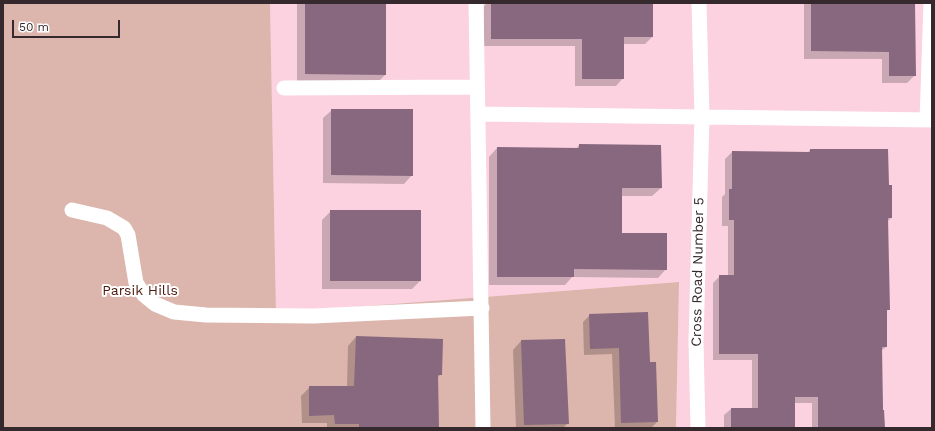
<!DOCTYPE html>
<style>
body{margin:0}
#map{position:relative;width:935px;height:431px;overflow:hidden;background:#fee2eb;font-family:"Work Sans",sans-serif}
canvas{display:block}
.frame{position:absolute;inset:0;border:4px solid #36292d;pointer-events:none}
.scale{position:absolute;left:12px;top:20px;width:108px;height:18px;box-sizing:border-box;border:2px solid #36292d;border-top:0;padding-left:5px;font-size:12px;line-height:14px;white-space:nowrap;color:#36292d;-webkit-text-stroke:3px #fff;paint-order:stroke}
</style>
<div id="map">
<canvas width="935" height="431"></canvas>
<div class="frame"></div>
<div class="scale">50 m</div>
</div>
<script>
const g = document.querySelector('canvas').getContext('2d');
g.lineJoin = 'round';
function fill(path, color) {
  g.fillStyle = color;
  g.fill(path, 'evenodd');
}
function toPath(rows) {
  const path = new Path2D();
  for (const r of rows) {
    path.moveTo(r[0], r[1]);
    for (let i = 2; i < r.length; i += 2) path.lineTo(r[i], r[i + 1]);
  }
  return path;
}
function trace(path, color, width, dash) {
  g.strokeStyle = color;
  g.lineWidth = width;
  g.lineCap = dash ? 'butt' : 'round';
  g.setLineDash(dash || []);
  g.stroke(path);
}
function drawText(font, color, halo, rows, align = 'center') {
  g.font = font + ' "Work Sans",sans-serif';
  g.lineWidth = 4;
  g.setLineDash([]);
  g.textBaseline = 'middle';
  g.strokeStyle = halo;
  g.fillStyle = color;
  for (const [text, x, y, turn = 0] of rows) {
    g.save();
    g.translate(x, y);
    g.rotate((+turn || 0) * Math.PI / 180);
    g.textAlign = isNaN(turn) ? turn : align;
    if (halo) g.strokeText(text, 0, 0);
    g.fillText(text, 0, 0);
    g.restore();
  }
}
const built = toPath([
 [270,3,932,3,932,428,676,428,679,282,276,313]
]);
const green = toPath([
 [3,3,270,3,276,313,679,282,676,428,3,428]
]);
const shadow = toPath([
 [297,3,385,3,385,75,377,83,297,83],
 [487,3,652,3,652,37,645,44,623,44,623,78,616,86,575,86,575,46,484,46,484,6],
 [804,3,914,3,915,75,907,83,882,83,882,59,804,59],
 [332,110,412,175,404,184,323,183,323,118],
 [579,145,661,188,652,196,621,196,621,234,666,269,658,278,572,277,565,285,489,285,489,157,497,148,576,149],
 [810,150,888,186,891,218,887,222,889,309,886,311,886,347,881,351,883,428,812,428,812,403,794,403,794,428,724,428,724,415,731,409,752,409,752,360,713,360,713,283,720,276,728,276,728,226,722,226,722,197,725,194,725,159,732,152,807,153],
 [331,211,420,281,412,289,322,289,322,220],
 [590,315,649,363,657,422,651,428,615,428,612,354,584,355,583,322],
 [356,337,441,374,437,378,437,428,327,428,327,423,302,423,301,396,309,388,347,387,348,346],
 [521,341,568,423,563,428,516,428,513,350]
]);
const building = toPath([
 [305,3,386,3,386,75,305,74],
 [491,3,653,3,653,37,624,37,624,79,582,79,582,39,491,39],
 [811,3,915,3,916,76,889,76,889,52,811,51],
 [331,109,413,109,413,176,331,175],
 [579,144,661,145,662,188,622,188,622,233,667,233,667,270,574,269,574,277,497,277,497,147,579,148],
 [810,149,888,149,889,185,892,185,892,218,888,218,890,310,887,310,887,347,882,347,883,410,884,410,885,428,818,428,818,397,795,397,795,428,731,428,731,408,758,408,758,354,719,354,719,275,734,275,734,220,729,220,729,189,732,189,732,151,810,152],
 [330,210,421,210,421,281,330,281],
 [648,312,650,362,656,362,658,422,621,423,619,348,590,349,589,314],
 [356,336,443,339,442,375,438,375,439,428,359,428,359,424,335,424,334,415,309,416,309,386,354,386],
 [565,339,569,424,524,425,521,340]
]);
const street = toPath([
 [476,3,483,428],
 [284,88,477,87],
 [478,114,932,120],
 [927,120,931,3],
 [72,210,107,218,124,228,128,235,136,283,144,295,155,304,174,312,206,315,314,316,482,308],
 [698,428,696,341,702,116,699,3]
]);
const streetNames = [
 ["Cross Road Number 5",698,272,-89]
];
const parkNames = [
 ["Parsik Hills",140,291]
];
fill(built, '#fcd1e0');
fill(green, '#dcb5ac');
fill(shadow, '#0003');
fill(building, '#87687e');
trace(street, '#fff', 15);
drawText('14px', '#36292d', '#fff', streetNames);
drawText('14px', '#4c180f', '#fff', parkNames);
</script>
